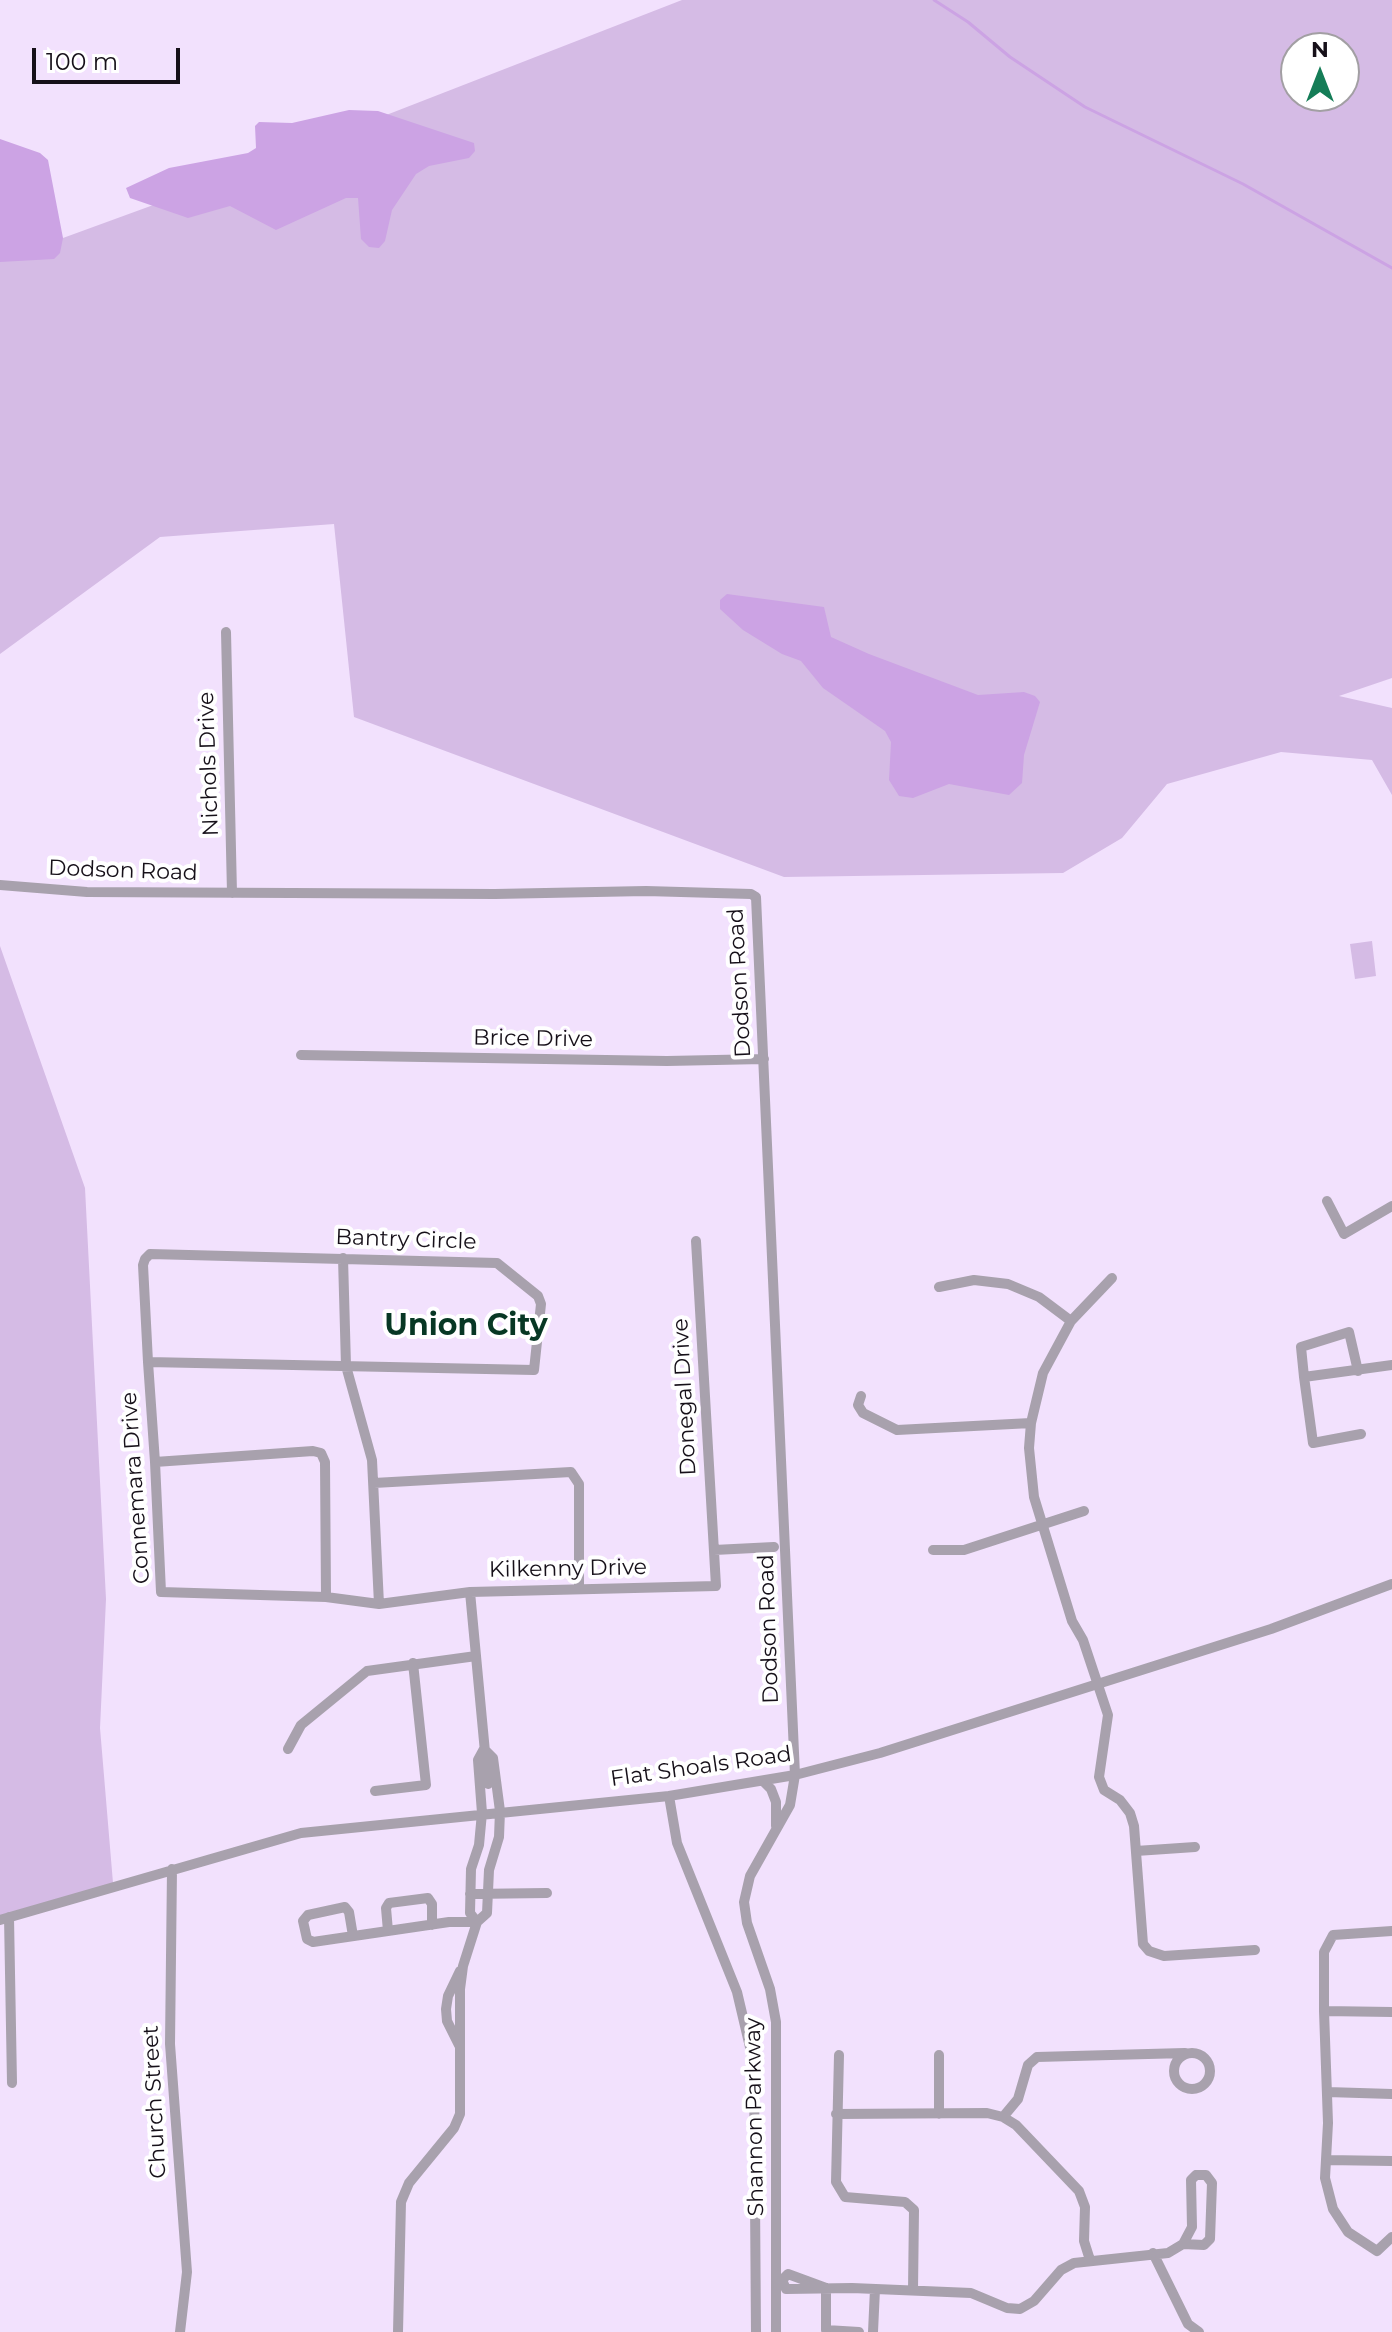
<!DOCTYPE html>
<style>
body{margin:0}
#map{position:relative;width:1392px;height:2332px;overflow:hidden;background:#f2e1fd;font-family:Montserrat,sans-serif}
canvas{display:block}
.north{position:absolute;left:1280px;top:32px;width:80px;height:80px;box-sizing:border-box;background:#fff;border:2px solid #a29fa3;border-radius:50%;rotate:0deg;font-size:22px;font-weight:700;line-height:32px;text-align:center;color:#161019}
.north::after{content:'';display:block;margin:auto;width:28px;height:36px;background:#157d57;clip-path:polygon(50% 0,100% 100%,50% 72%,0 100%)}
.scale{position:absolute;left:32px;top:48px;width:148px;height:36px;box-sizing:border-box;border:4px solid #161019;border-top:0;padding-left:10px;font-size:24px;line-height:28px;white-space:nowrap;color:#161019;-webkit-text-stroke:6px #fff;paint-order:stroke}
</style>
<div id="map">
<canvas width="1392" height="2332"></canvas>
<div class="north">N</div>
<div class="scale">100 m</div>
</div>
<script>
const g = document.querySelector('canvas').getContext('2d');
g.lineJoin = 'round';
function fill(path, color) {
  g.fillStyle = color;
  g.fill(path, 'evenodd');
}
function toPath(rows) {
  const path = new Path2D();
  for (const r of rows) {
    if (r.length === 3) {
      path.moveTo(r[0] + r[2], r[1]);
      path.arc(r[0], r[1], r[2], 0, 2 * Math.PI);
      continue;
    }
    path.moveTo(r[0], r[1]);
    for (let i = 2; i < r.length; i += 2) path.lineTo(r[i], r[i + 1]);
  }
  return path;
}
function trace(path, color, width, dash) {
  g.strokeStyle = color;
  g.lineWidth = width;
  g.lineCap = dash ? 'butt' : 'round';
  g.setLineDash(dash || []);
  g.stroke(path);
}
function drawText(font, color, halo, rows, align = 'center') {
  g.font = font + ' Montserrat,sans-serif';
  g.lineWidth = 8;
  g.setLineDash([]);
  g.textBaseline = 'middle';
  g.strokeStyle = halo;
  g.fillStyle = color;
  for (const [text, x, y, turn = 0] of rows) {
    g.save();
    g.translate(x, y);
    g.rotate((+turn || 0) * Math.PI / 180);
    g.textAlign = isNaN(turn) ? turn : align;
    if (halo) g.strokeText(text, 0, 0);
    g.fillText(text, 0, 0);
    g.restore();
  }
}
const green = toPath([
 [682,0,1392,0,1392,678,1339,696,1392,708,1392,795,1372,760,1281,752,1167,784,1122,838,1063,873,784,877,354,717,334,524,160,537,0,654,0,261,178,196],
 [1296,48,1344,48,1344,96,1296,96],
 [1372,941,1376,976,1355,979,1350,944],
 [0,946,85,1188,106,1599,100,1728,113,1883,0,1919]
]);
const water = toPath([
 [349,110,378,111,474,143,475,151,469,158,429,166,416,174,392,210,385,241,379,248,369,247,361,239,358,198,346,198,276,230,230,206,188,218,130,198,126,188,169,168,248,153,256,148,255,126,259,122,292,123],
 [0,139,40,153,48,160,63,238,60,253,54,259,0,262],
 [727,594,824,607,831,637,869,654,978,695,1024,692,1035,696,1040,702,1024,755,1022,783,1009,795,949,784,913,798,899,796,889,780,891,742,885,731,823,688,801,661,782,654,743,630,720,609,720,600]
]);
const stream = toPath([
 [934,0,968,22,1010,57,1085,107,1243,184,1392,268]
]);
const minor = toPath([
 [226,632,232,893],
 [0,885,87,892,495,894,646,891,751,894,756,897,795,1775,790,1805,750,1876,744,1902,747,1923,770,1989,776,2022,776,2332],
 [301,1055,667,1061,764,1059],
 [1327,1201,1344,1234,1392,1206],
 [343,1258,346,1366,372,1460,379,1604],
 [1112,1278,1071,1321,1043,1373,1031,1423,1029,1448,1034,1497,1072,1621,1083,1640,1108,1715,1099,1777,1104,1790,1120,1800,1130,1813,1134,1826,1143,1944,1149,1951,1164,1956,1255,1950],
 [939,1287,974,1280,1008,1284,1039,1297,1071,1321],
 [148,1362,534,1370,541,1304,538,1296,497,1263,150,1254,145,1259,143,1265,148,1362,155,1462,161,1592,326,1597,379,1604,470,1592,716,1586,696,1241],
 [1304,1377,1301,1347,1349,1332,1358,1371],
 [861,1396,858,1405,863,1413,897,1430,1031,1423],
 [1361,1434,1313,1443,1304,1377,1392,1365],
 [155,1462,313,1451,321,1453,325,1462,326,1597],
 [374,1483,571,1472,579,1484,579,1589],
 [714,1550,774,1547],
 [933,1550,964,1550,1084,1511],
 [470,1592,488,1784],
 [288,1749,301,1725,367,1671,476,1656],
 [484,1749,493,1758,500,1811,499,1837,489,1870,487,1913,477,1922,470,1913,471,1869,479,1845,482,1813,478,1760,484,1749],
 [763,1781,771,1789,776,1802,776,1826],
 [375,1791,426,1785,413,1663],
 [669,1796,677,1843,737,1992,754,2064,756,2332],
 [1136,1851,1195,1847],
 [172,1869,170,2044,187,2272,180,2332],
 [470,1894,547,1893],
 [9,1917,12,2083],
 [0,1920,301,1833,669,1796,795,1775,880,1753,1271,1629,1392,1584],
 [388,1931,386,1908,389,1903,428,1898,432,1904,432,1925],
 [1392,1931,1333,1935,1324,1952,1324,2011,1328,2123,1325,2178,1333,2209,1348,2232,1377,2251,1392,2237],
 [353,1936,349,1912,345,1907,308,1915,303,1921,307,1939,313,1942,449,1922,477,1922,463,1966,460,1989,460,2114,454,2128,409,2183,401,2202,398,2332],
 [1324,2011,1392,2012],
 [459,2045,447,2021,446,2009,448,1996,460,1971],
 [1192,2071,18],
 [839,2055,836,2182,845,2197,905,2202,914,2210,913,2290],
 [939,2055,939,2114],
 [1327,2092,1392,2094],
 [836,2114,987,2113,1003,2117,1016,2125,1079,2191,1085,2207,1084,2241,1090,2260],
 [1003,2117,1018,2099,1028,2065,1037,2057,1185,2053],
 [1326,2160,1392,2161],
 [1196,2175,1206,2175,1212,2183,1210,2239,1204,2245,1183,2244,1192,2227,1191,2180,1196,2175],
 [1153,2253,1188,2324,1199,2332],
 [826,2288,788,2274,782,2280,786,2289,852,2288,971,2293,1007,2308,1020,2309,1034,2301,1061,2270,1074,2263,1168,2253,1183,2244],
 [826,2288,826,2330,859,2332],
 [873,2332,875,2289]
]);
const streetNames = [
 ["Nichols Drive",209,764,-92],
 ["Dodson Road",123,871,2],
 ["Dodson Road",740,983,-93],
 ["Brice Drive",533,1039,1],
 ["Bantry Circle",406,1240,2],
 ["Donegal Drive",685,1397,-93],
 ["Connemara Drive",136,1488,-94],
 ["Kilkenny Drive",568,1569,-1],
 ["Dodson Road",769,1629,-92],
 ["Flat Shoals Road",701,1767,-8],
 ["Church Street",155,2102,-93],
 ["Shannon Parkway",755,2117,-91]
];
const districtNames = [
 ["Union City",466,1326]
];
fill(green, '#d5bbe5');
fill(water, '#cca3e4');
trace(stream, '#cca3e4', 3);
trace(minor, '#a8a1ad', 10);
drawText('22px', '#161019', '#fff', streetNames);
drawText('bold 30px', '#073724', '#fff', districtNames);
</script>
